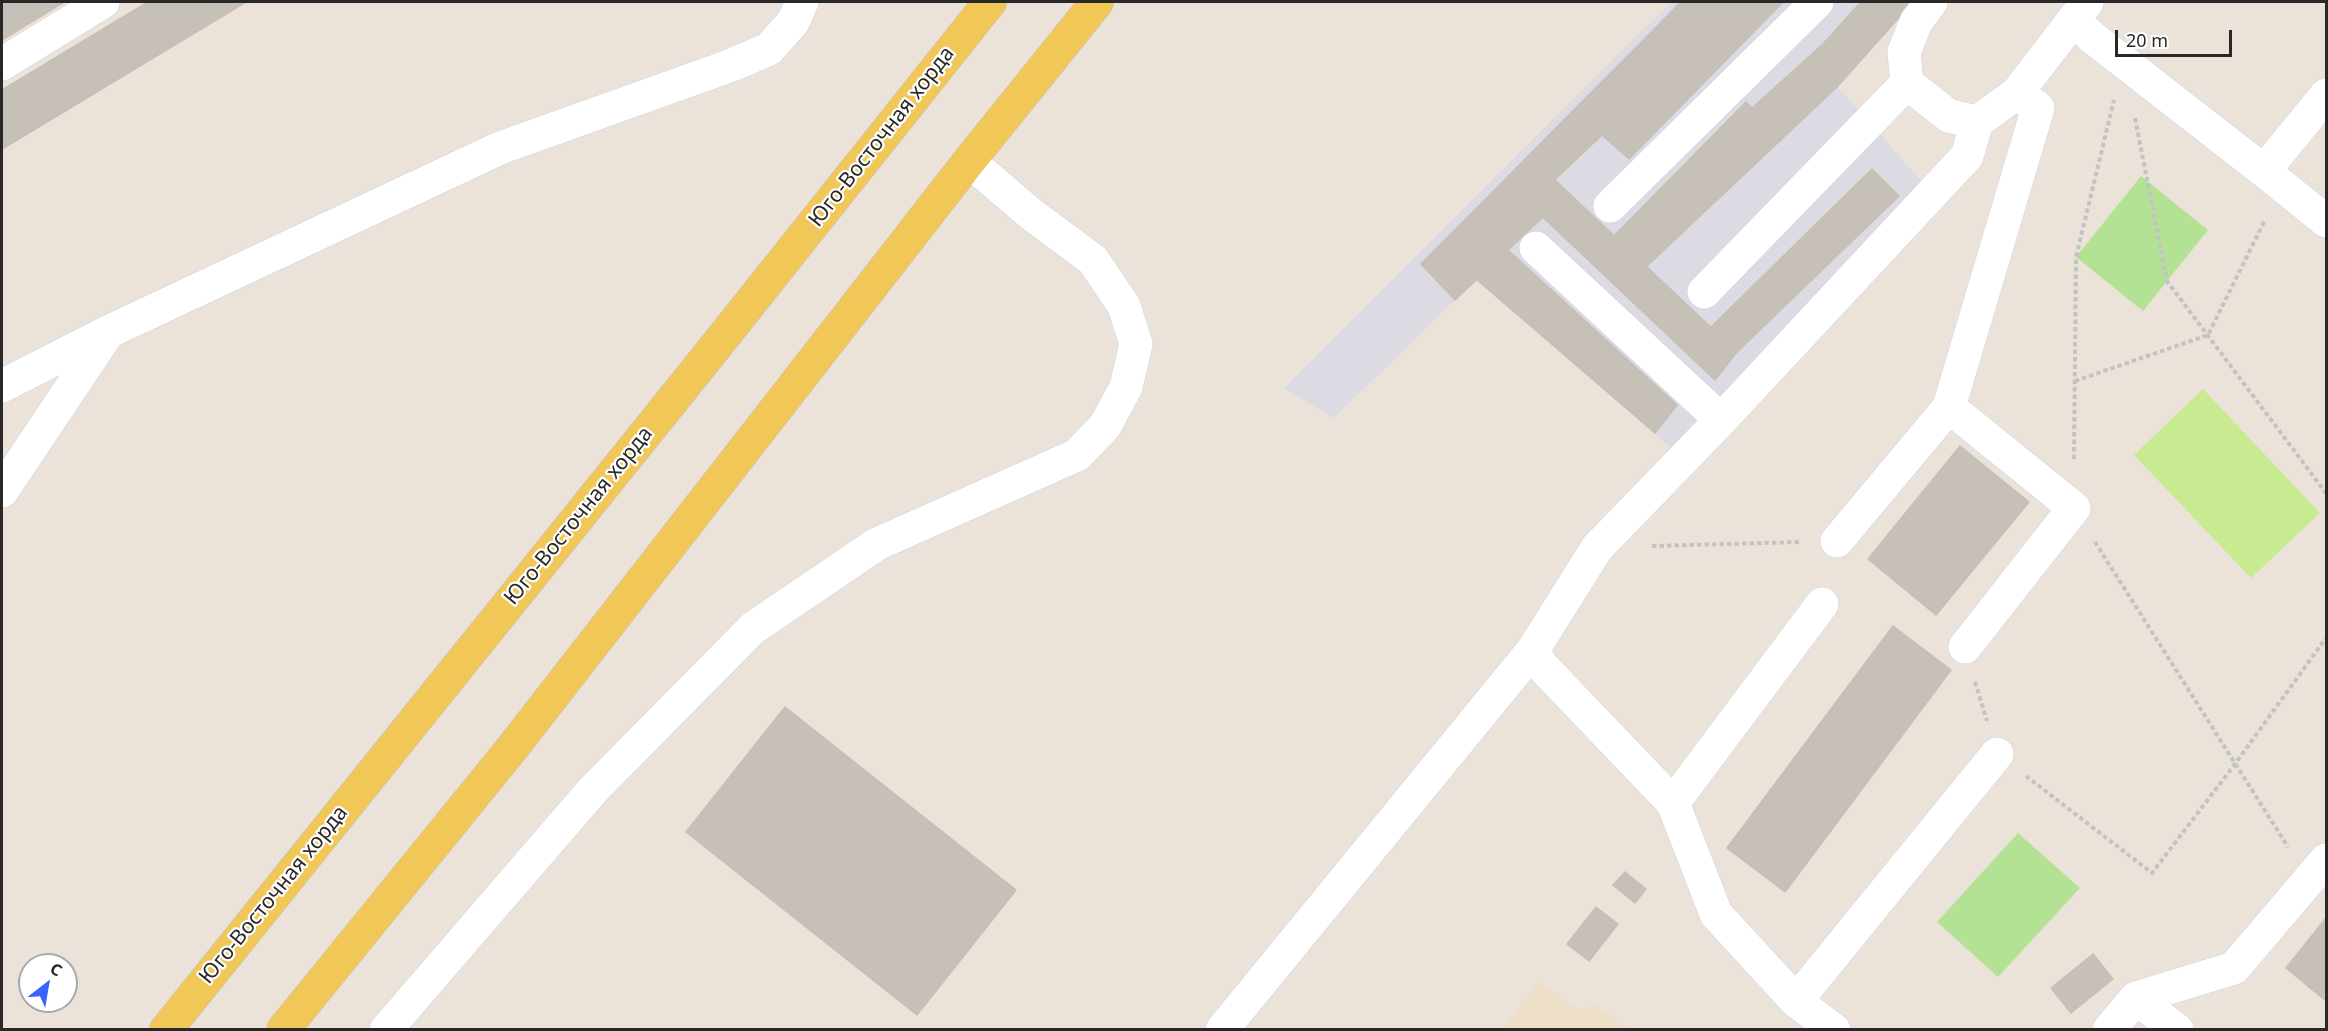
<!DOCTYPE html>
<meta charset="utf-8">
<style>
body{margin:0}
#map{position:relative;width:2328px;height:1031px;overflow:hidden;background:#ebe3d9;font-family:"Noto Sans",sans-serif}
canvas{display:block}
.frame{position:absolute;inset:0;border:3px solid #282828;pointer-events:none}
.north{position:absolute;left:18px;top:953px;width:60px;height:60px;box-sizing:border-box;background:#fff;border:2px solid #a9a9a9;border-radius:50%;rotate:31deg;font-size:16px;font-weight:700;line-height:24px;text-align:center;color:#282828}
.north::after{content:'';display:block;margin:auto;width:21px;height:27px;background:#3764fb;clip-path:polygon(50% 0,100% 100%,50% 72%,0 100%)}
.scale{position:absolute;left:2115px;top:30px;width:117px;height:27px;box-sizing:border-box;border:3px solid #282828;border-top:0;padding-left:8px;font-size:18px;line-height:21px;white-space:nowrap;color:#282828;-webkit-text-stroke:4px #fff;paint-order:stroke}
</style>
<div id="map">
<canvas width="2328" height="1031"></canvas>
<div class="frame"></div>
<div class="north">С</div>
<div class="scale">20 m</div>
</div>
<script>
const g = document.querySelector('canvas').getContext('2d');
g.lineJoin = 'round';
function fill(path, color) {
  g.fillStyle = color;
  g.fill(path, 'evenodd');
}
function toPath(rows) {
  const path = new Path2D();
  for (const r of rows) {
    path.moveTo(r[0], r[1]);
    for (let i = 2; i < r.length; i += 2) path.lineTo(r[i], r[i + 1]);
  }
  return path;
}
function trace(path, color, width, dash) {
  g.strokeStyle = color;
  g.lineWidth = width;
  g.lineCap = dash ? 'butt' : 'round';
  g.setLineDash(dash || []);
  g.stroke(path);
}
function drawText(font, color, halo, rows, align = 'center') {
  g.font = font + ' "Noto Sans",sans-serif';
  g.lineWidth = 4.5;
  g.setLineDash([]);
  g.textBaseline = 'middle';
  g.strokeStyle = halo;
  g.fillStyle = color;
  for (const [text, x, y, turn = 0] of rows) {
    g.save();
    g.translate(x, y);
    g.rotate((+turn || 0) * Math.PI / 180);
    g.textAlign = isNaN(turn) ? turn : align;
    if (halo) g.strokeText(text, 0, 0);
    g.fillText(text, 0, 0);
    g.restore();
  }
}
const industrial = toPath([
 [1671,2,1913,2,1838,87,1923,183,1673,450,1476,279,1334,418,1284,388]
]);
const education = toPath([
 [1539,981,1577,1009,1597,1005,1629,1029,1503,1029]
]);
const green = toPath([
 [2141,176,2208,230,2143,311,2076,257],
 [2018,833,2080,888,1998,977,1937,922]
]);
const pitch = toPath([
 [2203,389,2320,513,2251,578,2134,455]
]);
const building = toPath([
 [2,2,64,2,2,40,2,2],
 [148,2,246,2,2,149,2,90,148,2],
 [1681,2,1783,2,1629,159,1602,135,1529,204,1542,218,1455,300,1421,264,1681,2],
 [1861,2,1913,2,1837,87,1647,266,1614,236,1746,102,1752,108,1823,44,1861,2],
 [1872,169,1899,196,1737,352,1711,327,1872,169],
 [1555,180,1737,352,1715,380,1529,204,1555,180],
 [1508,250,1677,405,1655,433,1476,279,1508,250],
 [1960,446,2029,502,1936,615,1868,559,1960,446],
 [1893,626,1951,670,1785,892,1727,848,1893,626],
 [785,707,1016,890,917,1015,686,832,785,707],
 [1625,872,1646,889,1635,903,1613,885,1625,872],
 [1596,907,1618,924,1589,961,1567,944,1596,907],
 [2326,918,2326,1001,2286,968,2326,918],
 [2093,954,2113,979,2071,1013,2051,988,2093,954]
]);
const path = toPath([
 [2135,118,2167,281,2326,493],
 [2075,381,2208,335,2265,220],
 [2074,459,2076,257,2114,100],
 [2095,542,2288,847],
 [1652,546,1800,542],
 [1975,682,1987,721],
 [2026,776,2152,873,2235,764,2326,638]
]);
const minor = toPath([
 [1931,2,1916,22,1904,52,1907,83,1949,116,1977,122,2017,93,2087,2],
 [2073,20,2093,38,2264,171],
 [2,64,103,2],
 [2326,95,2264,171,2326,221],
 [1610,206,1817,2],
 [1536,248,1721,420],
 [1704,292,1907,83],
 [2,386,108,332,500,148,732,65,769,49,793,22,802,2],
 [1949,407,2074,508,1965,647],
 [2,491,107,334],
 [1837,541,1949,407,2038,108,2017,93],
 [1673,803,1822,604],
 [2136,998,2177,1030],
 [1796,1001,1997,754],
 [386,1030,592,791,753,628,877,544,1077,455,1105,426,1126,387,1136,344,1124,306,1093,260,1031,214,969,161],
 [1222,1030,1533,650],
 [1834,1030,1796,1001,1716,914,1673,803,1541,665,1533,650,1597,548,1721,420,1967,156,1977,122],
 [2109,1030,2136,998,2234,968,2326,860]
]);
const major = toPath([
 [166,1030,708,356,990,2],
 [283,1030,513,747,969,161,1097,2]
]);
const streetNames = [
 ["Юго-Восточная хорда",882,137,-52],
 ["Юго-Восточная хорда",579,516,-51],
 ["Юго-Восточная хорда",274,895,-51]
];
fill(industrial, '#dcdae3');
fill(education, '#eddfc8');
fill(green, '#b3e295');
fill(pitch, '#c8ea90');
fill(building, '#c6c0b9');
trace(building, '#c6bfb3', 1.5);
trace(minor, '#cfd3e2', 34);
trace(major, '#c3c3c3', 34);
trace(path, '#c3c3c3', 4, [4.5, 3]);
trace(minor, '#fff', 33);
trace(major, '#f1c758', 33);
drawText('21px', '#282828', '#fff', streetNames);
</script>
